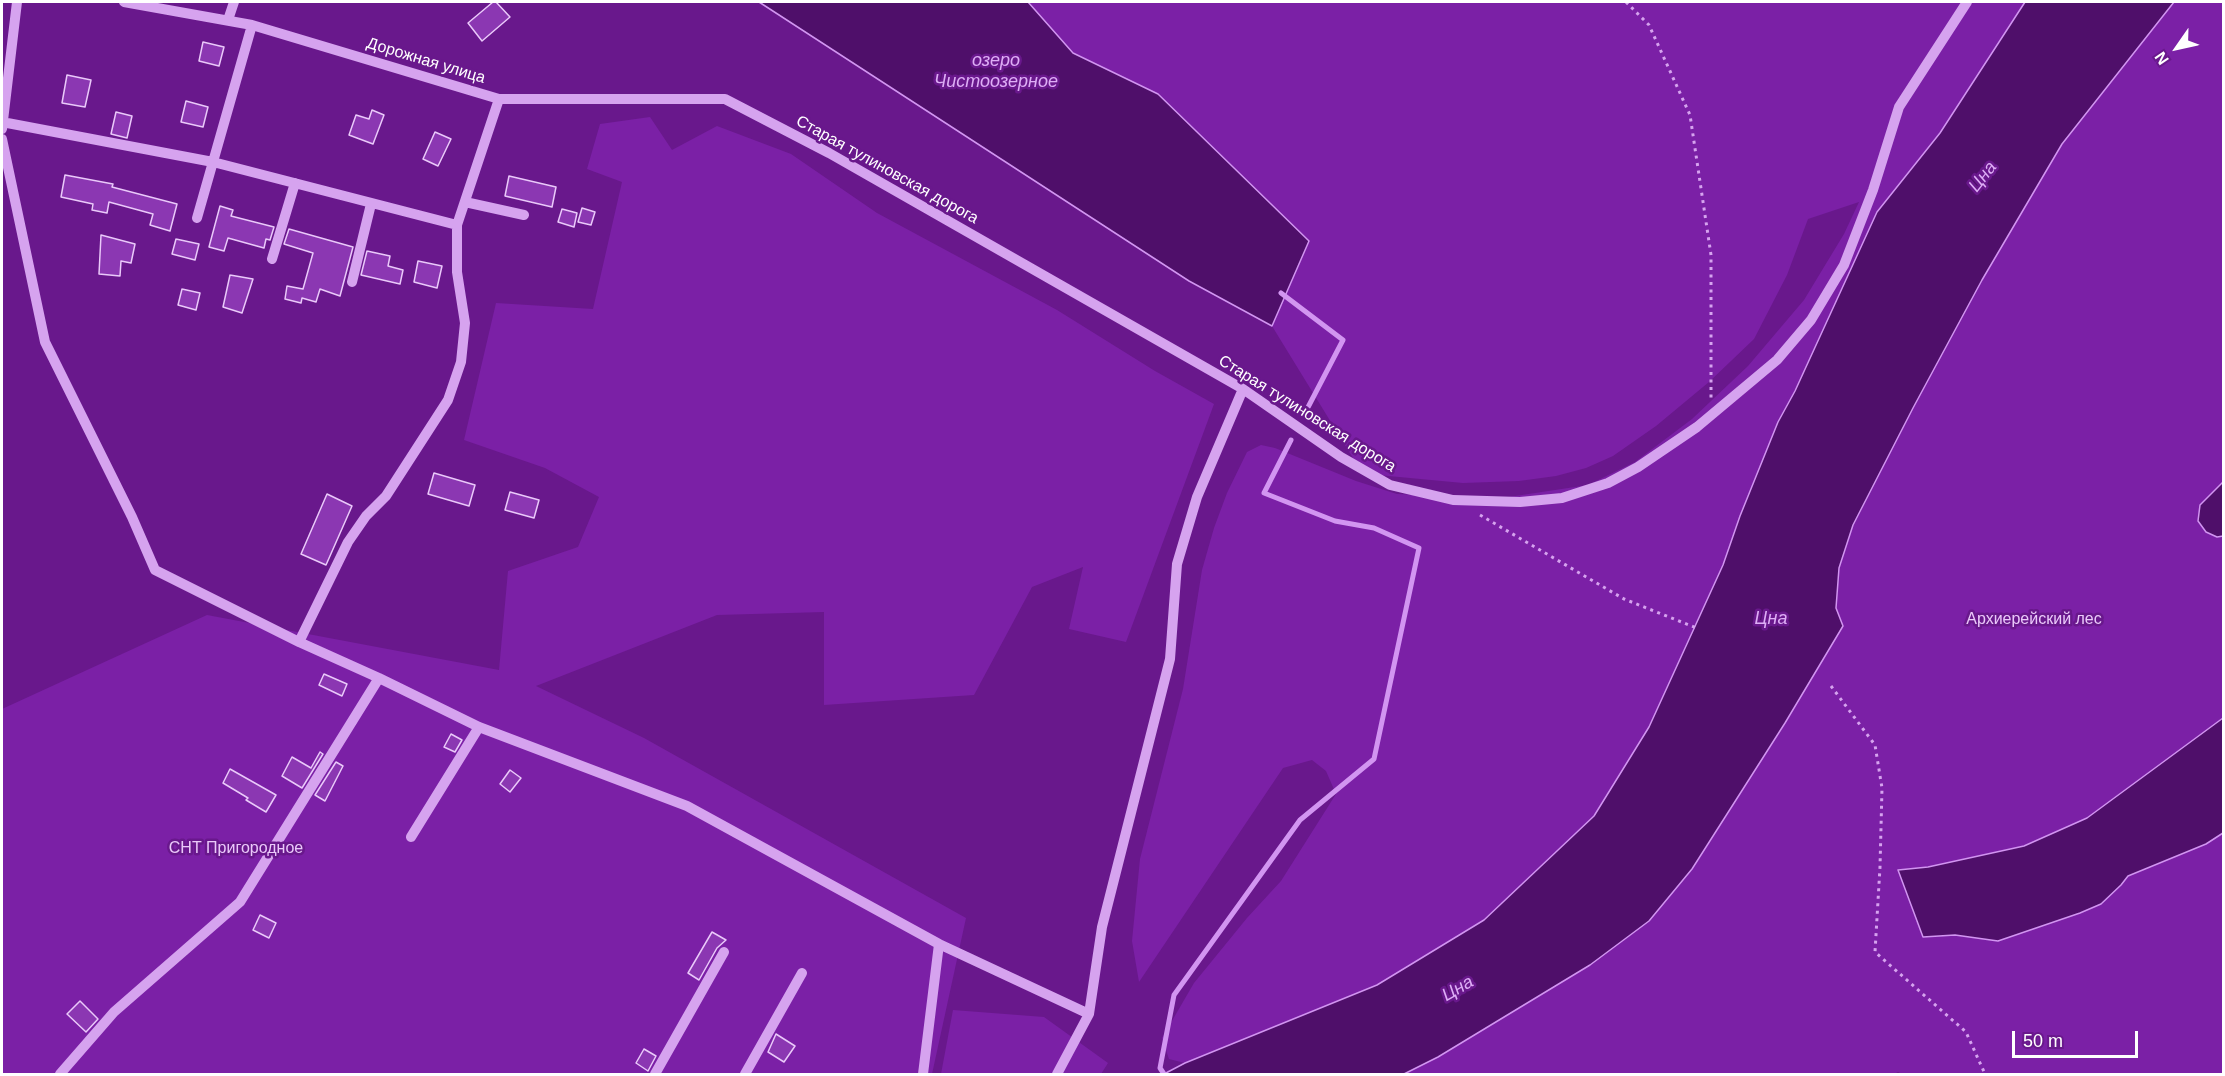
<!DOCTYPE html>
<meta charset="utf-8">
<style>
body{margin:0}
#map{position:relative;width:2225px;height:1076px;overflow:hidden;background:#69188c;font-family:Arial,sans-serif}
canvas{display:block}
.frame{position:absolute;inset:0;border:3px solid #fff;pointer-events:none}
.north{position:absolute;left:2147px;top:18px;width:60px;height:60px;-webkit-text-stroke:4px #69188c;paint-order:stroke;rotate:236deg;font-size:16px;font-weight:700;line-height:24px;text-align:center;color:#fff}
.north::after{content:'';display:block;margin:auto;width:21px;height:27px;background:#fff;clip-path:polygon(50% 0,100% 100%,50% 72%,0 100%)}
.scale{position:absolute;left:2012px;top:1031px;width:126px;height:27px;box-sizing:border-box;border:3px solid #fff;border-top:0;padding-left:8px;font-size:18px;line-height:21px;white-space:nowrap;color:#fff;-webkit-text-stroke:4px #69188c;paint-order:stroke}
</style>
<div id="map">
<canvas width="2225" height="1076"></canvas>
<div class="frame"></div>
<div class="north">N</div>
<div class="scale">50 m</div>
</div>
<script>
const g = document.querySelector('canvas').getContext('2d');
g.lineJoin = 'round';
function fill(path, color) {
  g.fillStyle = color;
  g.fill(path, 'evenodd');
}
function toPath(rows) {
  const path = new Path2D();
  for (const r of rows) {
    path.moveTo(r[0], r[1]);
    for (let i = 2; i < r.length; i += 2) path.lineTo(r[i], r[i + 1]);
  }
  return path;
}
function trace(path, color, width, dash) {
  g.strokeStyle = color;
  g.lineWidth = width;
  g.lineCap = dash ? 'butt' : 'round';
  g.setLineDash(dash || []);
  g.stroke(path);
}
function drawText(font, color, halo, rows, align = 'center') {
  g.font = font + ' Arial,sans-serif';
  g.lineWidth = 5;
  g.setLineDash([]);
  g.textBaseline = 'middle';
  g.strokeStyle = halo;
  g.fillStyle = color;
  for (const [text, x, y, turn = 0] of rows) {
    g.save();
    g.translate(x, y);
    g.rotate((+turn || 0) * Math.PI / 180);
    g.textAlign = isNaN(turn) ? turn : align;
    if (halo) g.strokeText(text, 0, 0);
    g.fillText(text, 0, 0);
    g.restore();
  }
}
const green = toPath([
 [1028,2,2032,2,1997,45,1940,133,1877,212,1795,391,1778,422,1740,516,1723,565,1649,727,1594,816,1484,920,1377,985,1185,1063,1169,1059,1162,1038,1194,983,1247,918,1281,881,1336,794,1326,771,1312,760,1283,768,1139,982,1132,941,1140,859,1183,689,1202,570,1214,528,1227,493,1247,452,1261,445,1275,448,1356,481,1397,494,1502,498,1588,485,1635,462,1692,419,1748,366,1804,300,1844,234,1859,202,1808,219,1787,275,1754,339,1709,382,1656,426,1613,456,1586,468,1556,476,1519,481,1463,483,1378,475,1356,463,1272,326,1309,241,1158,94,1073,53],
 [2174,2,2223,2,2224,482,2200,505,2217,537,2223,536,2223,718,2087,818,2024,846,1928,867,1898,870,1923,937,1955,935,1998,941,2080,913,2101,904,2121,885,2128,876,2206,844,2223,833,2223,1074,1902,1074,1898,1072,1894,1074,1404,1074,1438,1057,1590,965,1649,921,1692,869,1785,723,1843,626,1836,608,1839,568,1853,525,1913,408,1982,280,2062,144],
 [650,117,672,150,717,126,791,154,877,213,1057,310,1155,371,1214,404,1126,642,1069,629,1083,567,1032,587,974,695,824,705,824,612,717,615,536,686,644,738,966,918,932,1074,2,1074,2,709,207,615,499,670,508,571,578,547,599,497,545,468,464,440,496,303,593,309,622,182,587,169,600,124],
 [953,1010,1044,1017,1108,1063,1101,1074,941,1074]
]);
const water = toPath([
 [759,2,1028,2,1073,53,1158,94,1309,241,1272,326,1189,281,759,2],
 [2025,2,2174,2,2062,144,1982,280,1913,408,1853,525,1839,568,1836,608,1843,626,1785,723,1692,869,1649,921,1590,965,1438,1057,1404,1074,1164,1074,1185,1063,1377,985,1484,920,1594,816,1649,727,1723,565,1740,516,1778,422,1795,391,1877,212,1940,133,2025,2],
 [2223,482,2223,536,2217,537,2206,532,2198,521,2200,505,2223,482],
 [2223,718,2223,833,2206,844,2128,876,2121,885,2101,904,2080,913,1998,941,1955,935,1923,937,1898,870,1928,867,2024,846,2087,818,2223,718]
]);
const stream = toPath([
 [1281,293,1343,340,1305,413],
 [1164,1074,1160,1068,1174,995,1300,820,1374,759,1419,548,1374,528,1335,521,1264,493,1291,440]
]);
const building = toPath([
 [493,2,496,2,510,17,482,41,468,23,493,2],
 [203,42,224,47,219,66,199,61,203,42],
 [67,75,91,80,85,107,62,103,67,75],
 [186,101,208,107,203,127,181,122,186,101],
 [372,110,384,115,373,144,349,135,356,115,369,119,372,110],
 [116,112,132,116,127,138,111,134,116,112],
 [435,132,451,139,438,166,423,159,435,132],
 [65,175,113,184,112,187,177,204,170,231,150,225,153,214,109,202,107,213,92,210,93,204,61,197,65,175],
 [509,176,556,187,552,207,505,196,509,176],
 [220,206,233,210,231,216,274,227,270,240,266,239,264,248,228,238,224,251,209,247,220,206],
 [582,208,595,212,591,225,578,222,582,208],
 [562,209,577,213,574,227,558,222,562,209],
 [289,229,353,247,340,296,320,289,316,302,302,298,301,303,285,299,287,286,303,289,313,253,284,244,289,229],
 [101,235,135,244,131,263,121,261,120,276,99,274,101,235],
 [176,239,199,244,195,260,172,254,176,239],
 [367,251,390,256,388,266,403,270,400,284,361,275,367,251],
 [418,261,442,266,437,288,414,282,418,261],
 [230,275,253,279,242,313,223,307,230,275],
 [182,289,200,293,196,310,178,305,182,289],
 [434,473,475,485,469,506,428,494,434,473],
 [510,492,539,500,534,518,505,510,510,492],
 [327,494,352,506,326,565,301,554,327,494],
 [324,674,347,684,342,696,319,685,324,674],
 [451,734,462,740,455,752,444,747,451,734],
 [320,752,323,754,302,788,282,776,292,757,311,768,320,752],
 [336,762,343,766,325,801,315,795,336,762],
 [230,769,276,795,266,812,246,800,248,798,223,783,230,769],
 [510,770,521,778,510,792,500,784,510,770],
 [260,915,276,923,269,938,253,930,260,915],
 [712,932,726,940,717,948,699,980,688,973,712,932],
 [80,1001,98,1019,86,1032,67,1014,80,1001],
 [776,1034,795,1046,784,1062,768,1052,776,1034],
 [644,1049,656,1056,648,1071,636,1063,644,1049]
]);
const path = toPath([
 [1626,2,1649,25,1690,115,1711,255,1711,399],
 [1480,515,1624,599,1699,629],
 [1831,686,1875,745,1882,788,1880,867,1875,952,1966,1032,1985,1074]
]);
const minor = toPath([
 [124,2,252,25,499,99,725,99,829,153,1243,389,1341,457,1390,485,1453,500,1520,502,1562,498,1608,483,1638,467,1697,427,1777,360,1811,320,1844,265,1873,190,1899,107,1967,2],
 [228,20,234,2],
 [2,122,213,162,457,225],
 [2,129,17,2],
 [2,139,45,342,132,517,155,570,299,642,379,678,479,727,687,806,939,944,923,1074],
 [465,202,524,215],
 [197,218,252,25],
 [272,259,295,183],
 [352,282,371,204],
 [299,642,348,542,366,516,386,496,448,400,461,362,465,323,457,272,457,225,499,99],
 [411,837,479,727],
 [939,944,1089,1014],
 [60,1074,114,1012,240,902,379,678],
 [655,1074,724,952],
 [745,1074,802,973],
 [1057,1074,1089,1014,1102,927,1170,659,1177,564,1197,497,1243,389]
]);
const streetNames = [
 ["Дорожная улица",426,61,17],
 ["Старая тулиновская дорога",887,170,29],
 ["Старая тулиновская дорога",1307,414,32]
];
const parkNames = [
 ["Архиерейский лес",2034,620],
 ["СНТ Пригородное",236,849]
];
const waterNames = [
 ["озеро",996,61],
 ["Чистоозерное",996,82],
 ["Цна",1983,177,-52],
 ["Цна",1771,619],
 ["Цна",1458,989,-30]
];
fill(green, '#7b20a6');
fill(water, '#4f0f6a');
trace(water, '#d295f1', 1.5);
trace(stream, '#d295f1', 5);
fill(building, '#8b37b2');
trace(building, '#eac9fa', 1.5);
trace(path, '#d6a3ef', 3, [3, 4.5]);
trace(minor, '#d6a3ef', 10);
drawText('16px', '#fff', '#69188c', streetNames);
drawText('16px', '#eac9fa', '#69188c', parkNames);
drawText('italic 18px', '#deaef6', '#69188c', waterNames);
</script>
